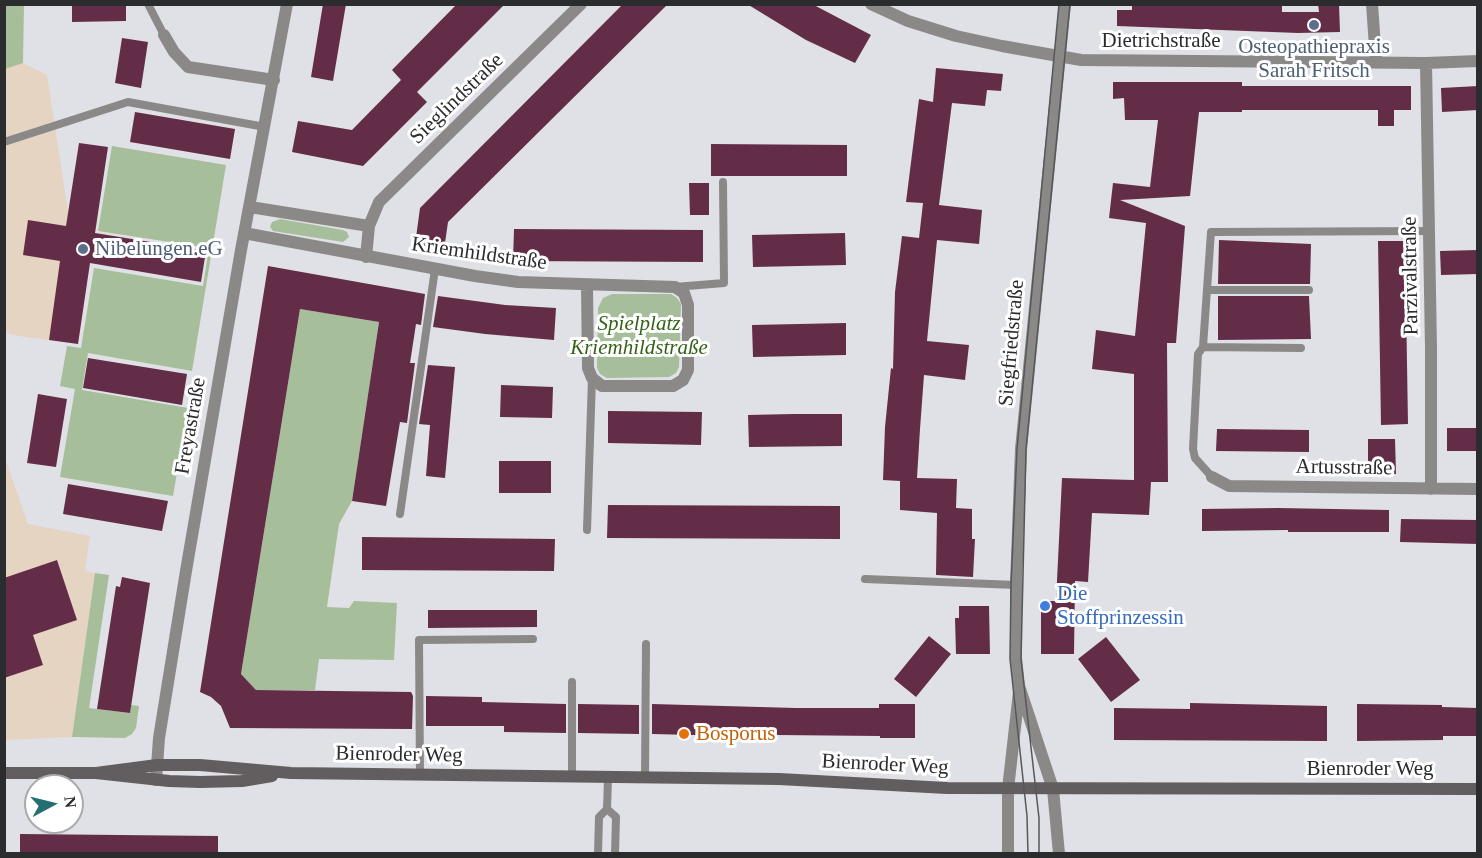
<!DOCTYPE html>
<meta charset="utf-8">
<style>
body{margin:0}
#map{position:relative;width:1482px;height:858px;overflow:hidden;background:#dfe1e6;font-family:"Times New Roman",serif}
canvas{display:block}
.frame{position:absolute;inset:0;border:6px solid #2b2c2d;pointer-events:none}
.north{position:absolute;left:24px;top:774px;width:60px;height:60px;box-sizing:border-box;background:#fff;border:2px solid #aaabab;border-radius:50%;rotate:83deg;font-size:16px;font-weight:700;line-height:24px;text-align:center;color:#2b2c2d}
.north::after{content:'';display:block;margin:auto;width:21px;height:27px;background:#246f71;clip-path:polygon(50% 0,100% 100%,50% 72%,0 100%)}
</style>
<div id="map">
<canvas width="1482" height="858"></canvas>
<div class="frame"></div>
<div class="north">N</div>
</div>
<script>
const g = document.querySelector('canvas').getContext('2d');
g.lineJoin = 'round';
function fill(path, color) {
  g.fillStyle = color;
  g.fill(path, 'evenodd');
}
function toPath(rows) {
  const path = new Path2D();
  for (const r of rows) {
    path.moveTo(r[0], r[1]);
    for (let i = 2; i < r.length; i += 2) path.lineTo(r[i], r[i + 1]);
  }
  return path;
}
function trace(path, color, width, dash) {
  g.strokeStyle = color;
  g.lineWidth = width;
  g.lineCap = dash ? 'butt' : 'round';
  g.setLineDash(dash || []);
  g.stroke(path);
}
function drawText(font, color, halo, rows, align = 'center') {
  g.font = font + ' "Times New Roman",serif';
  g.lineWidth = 6;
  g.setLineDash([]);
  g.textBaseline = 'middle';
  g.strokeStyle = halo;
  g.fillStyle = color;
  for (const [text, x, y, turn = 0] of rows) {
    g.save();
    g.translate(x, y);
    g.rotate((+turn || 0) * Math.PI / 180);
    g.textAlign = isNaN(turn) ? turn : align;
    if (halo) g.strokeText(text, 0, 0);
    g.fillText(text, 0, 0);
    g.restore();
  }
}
const commercial = toPath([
 [23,63,47,75,68,211,98,216,95,233,107,234,102,265,90,263,78,344,11,335,5,330,4,69],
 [4,455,28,524,90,536,85,571,95,573,72,737,5,740]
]);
const green = toPath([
 [4,5,24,5,23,63,5,69],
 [112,146,226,165,192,371,88,353,82,390,188,408,173,496,60,477,75,389,60,386,67,346,81,348,94,268,203,286,209,248,98,231],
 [280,219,343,230,347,232,349,237,343,242,273,231,270,227,272,222],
 [612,294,671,294,677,298,681,304,679,367,676,373,669,377,607,378,600,374,597,368,598,308,603,298],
 [300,309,379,322,352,501,339,524,327,607,349,608,354,601,397,603,394,660,319,659,315,690,256,690,241,674],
 [95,573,109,575,89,708,130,713,131,705,139,706,136,728,132,734,125,738,72,737]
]);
const building = toPath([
 [72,4,126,4,126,21,72,22],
 [323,4,346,4,333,81,311,77],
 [457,4,505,4,417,92,427,102,363,166,292,152,298,121,352,130,401,80,392,70],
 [623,4,668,4,448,222,444,250,415,245,420,208],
 [747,4,812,4,871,35,855,63,806,40],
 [1132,4,1282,4,1282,12,1319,12,1318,4,1339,4,1340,32,1298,33,1117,26,1117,10,1132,10],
 [122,38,148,42,141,88,115,83],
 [936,68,1003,74,1001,91,987,90,985,106,952,103,939,205,982,210,979,244,937,240,927,341,969,345,965,380,924,375,920,429,917,478,957,479,956,508,972,509,972,539,975,539,973,577,936,575,937,513,900,510,900,481,883,480,885,427,891,368,893,369,895,292,902,236,919,238,923,203,906,202,919,99,933,102],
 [1113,82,1242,82,1242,86,1411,86,1411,110,1394,110,1394,126,1378,126,1378,110,1242,110,1242,112,1199,112,1190,196,1120,200,1185,226,1176,343,1167,343,1168,482,1151,482,1149,515,1092,513,1088,582,1075,581,1074,654,1041,654,1041,601,1056,601,1062,478,1134,480,1134,374,1092,369,1096,330,1135,336,1146,223,1109,218,1113,183,1150,187,1158,120,1125,120,1124,98,1113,99],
 [1478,86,1478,110,1442,112,1441,88],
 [135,112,235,129,230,159,130,142],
 [79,143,108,147,95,233,206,251,201,282,90,263,78,344,49,340,60,261,23,255,28,220,66,226],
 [711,144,847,145,847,176,711,176],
 [689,183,709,183,709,215,690,215],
 [514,229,703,230,703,262,513,261],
 [845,233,846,265,753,267,752,235],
 [1219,240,1311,244,1310,284,1218,284],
 [1378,241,1405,241,1408,424,1381,425],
 [1478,250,1478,274,1441,275,1440,251],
 [268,266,425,294,421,325,416,324,410,363,415,363,407,423,400,422,386,506,352,501,379,322,300,309,241,674,256,690,411,692,413,696,412,729,230,728,221,706,211,697,200,692],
 [438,296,505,305,556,308,554,340,485,334,433,327],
 [1218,296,1309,296,1311,339,1218,340],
 [846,323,846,355,753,357,752,325],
 [88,358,187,374,182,405,83,388],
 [428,365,455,367,445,478,426,476,430,425,419,424],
 [501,385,553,387,552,418,500,417],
 [38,394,67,399,56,467,27,463],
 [608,411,702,412,701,445,608,443],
 [793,414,842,414,842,446,749,447,748,415],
 [1447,428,1478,428,1478,451,1447,451],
 [1217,429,1309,430,1309,452,1216,451],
 [1368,439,1395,439,1396,474,1368,475],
 [499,461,551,461,551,493,499,493],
 [68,484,168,501,162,531,63,514],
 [608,505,840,506,840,539,607,538],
 [1278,508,1389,510,1389,532,1288,532,1288,530,1202,531,1202,509],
 [1401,519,1478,520,1478,544,1400,542],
 [362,537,555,539,554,571,362,570],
 [57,560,77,620,33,635,43,665,4,678,4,578],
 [122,577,150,583,130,713,97,709,116,586,120,587],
 [959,606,989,606,990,654,956,654,955,618,959,618],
 [428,610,537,610,537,627,428,628],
 [929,636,951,654,916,697,894,679],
 [1106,637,1140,680,1111,702,1078,659],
 [426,696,482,697,482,702,566,704,566,733,504,732,504,726,426,726],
 [1190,703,1327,706,1327,741,1114,740,1114,708,1190,709],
 [578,704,639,705,639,734,578,733],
 [652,704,796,708,879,708,879,704,915,704,915,738,880,738,880,736,776,735,776,737,652,734],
 [1357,704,1442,705,1442,707,1478,708,1478,736,1443,736,1443,740,1357,741],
 [20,834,218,836,218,854,20,854]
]);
const service = toPath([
 [148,4,164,35],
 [4,142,128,102,265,127],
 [675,287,724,283,723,182],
 [1207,290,1309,290],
 [1203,347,1301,348],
 [1212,477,1195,458,1193,449,1198,354,1203,347,1211,232,1429,231],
 [400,514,435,269],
 [587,530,592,378],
 [865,579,1016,585],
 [572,682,572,777],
 [420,775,419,640,533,639],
 [608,778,607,809,616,817,615,854],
 [645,778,646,644],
 [598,854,599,817,607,809]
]);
const minor = toPath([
 [871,4,908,21,956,36,1002,46,1081,60,1426,63,1478,61],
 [1372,4,1376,61],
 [164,35,174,52,188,67,274,80],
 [1426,63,1431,348,1431,489],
 [250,207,369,226],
 [244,233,475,276,518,282,675,287,684,293,688,305,688,370,683,380,673,386,602,386,592,378,588,368,587,285],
 [366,257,369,226,379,202,581,4],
 [1212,477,1229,486,1478,489],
 [156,780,159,738,186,571,241,250,287,4],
 [1053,789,1059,854],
 [1008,854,1008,789]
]);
const tertiary = toPath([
 [1008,789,1019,692],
 [1053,789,1019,686,1016,658,1016,585,1021,449,1065,4]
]);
const secondary = toPath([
 [4,773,96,773,169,781,200,782,242,781,272,776],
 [96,773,157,765,200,765,291,773,779,779,947,788,1478,789]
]);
const tram = toPath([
 [1028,854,1027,816,1010,659,1011,585,1017,449,1059,4],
 [1039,854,1039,818,1021,659,1026,449,1070,4]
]);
const markers = [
 [1314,25,6,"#5c6f8a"],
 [83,249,6,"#5c6f8a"],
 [1045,606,6,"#3f7fe0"],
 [684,734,6,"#e8710a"]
];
const streetNames = [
 ["Dietrichstraße",1161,41],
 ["Sieglindstraße",457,99,-44],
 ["Kriemhildstraße",479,254,8],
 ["Parzivalstraße",1411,276,-91],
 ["Siegfriedstraße",1012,343,-85],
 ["Freyastraße",191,426,-80],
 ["Artusstraße",1344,468,1],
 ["Bienroder Weg",399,755,1],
 ["Bienroder Weg",885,765,3],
 ["Bienroder Weg",1370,769]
];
const serviceNames = [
 ["Osteopathiepraxis",1314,47],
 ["Sarah Fritsch",1314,71],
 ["Nibelungen.eG",95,249,"left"]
];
const parkNames = [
 ["Spielplatz",639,324],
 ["Kriemhildstraße",639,348]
];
const shopNames = [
 ["Die",1057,594],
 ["Stoffprinzessin",1057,618]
];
const foodNames = [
 ["Bosporus",696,734]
];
fill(commercial, '#e6d4c3');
fill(green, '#a6bf9a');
fill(building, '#632d48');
trace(service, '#8b8888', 8);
trace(minor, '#8b8888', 12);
trace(tertiary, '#8b8888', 12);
trace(secondary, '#625e5f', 12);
trace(tram, '#565759', 1.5);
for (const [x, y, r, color] of markers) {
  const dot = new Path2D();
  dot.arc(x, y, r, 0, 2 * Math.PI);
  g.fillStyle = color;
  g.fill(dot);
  trace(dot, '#fff', 2);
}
drawText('21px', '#2b2c2d', '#fff', streetNames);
drawText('21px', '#4e5e75', '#fff', serviceNames);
drawText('italic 21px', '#356217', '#fff', parkNames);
drawText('21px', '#366cbe', '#fff', shopNames, 'left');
drawText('21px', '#c56008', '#fff', foodNames, 'left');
</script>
